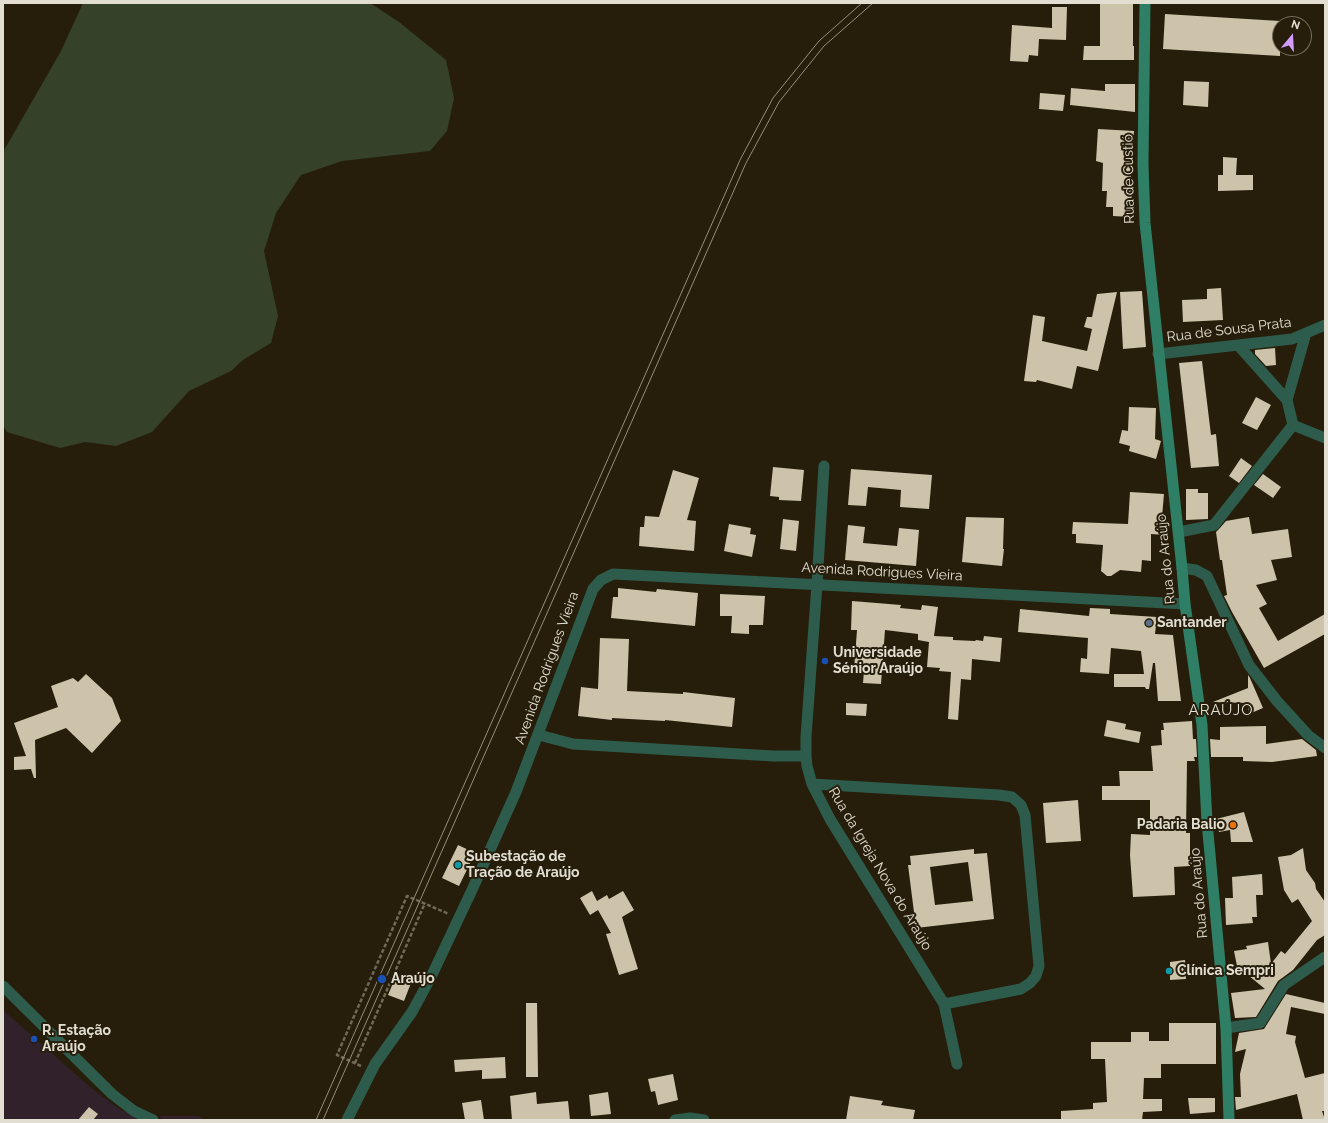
<!DOCTYPE html>
<meta charset="utf-8">
<style>
body{margin:0}
#map{position:relative;width:1328px;height:1123px;overflow:hidden;background:#261e0b;font-family:Raleway,sans-serif}
canvas{display:block}
.frame{position:absolute;inset:0;border:4px solid #e3ded2;pointer-events:none}
.north{position:absolute;left:1272px;top:16px;width:40px;height:40px;box-sizing:border-box;background:#261e0b;border:1px solid #726b5b;border-radius:50%;rotate:18deg;font-size:11px;font-weight:700;line-height:16px;text-align:center;color:#e3ded2}
.north::after{content:'';display:block;margin:auto;width:14px;height:18px;background:#d39cfc;clip-path:polygon(50% 0,100% 100%,50% 72%,0 100%)}
</style>
<div id="map">
<canvas width="1328" height="1123"></canvas>
<div class="frame"></div>
<div class="north">N</div>
</div>
<script>
const g = document.querySelector('canvas').getContext('2d');
g.lineJoin = 'round';
function fill(path, color) {
  g.fillStyle = color;
  g.fill(path, 'evenodd');
}
function toPath(rows) {
  const path = new Path2D();
  for (const r of rows) {
    path.moveTo(r[0], r[1]);
    for (let i = 2; i < r.length; i += 2) path.lineTo(r[i], r[i + 1]);
  }
  return path;
}
function trace(path, color, width, dash) {
  g.strokeStyle = color;
  g.lineWidth = width;
  g.lineCap = dash ? 'butt' : 'round';
  g.setLineDash(dash || []);
  g.stroke(path);
}
function drawText(font, color, halo, rows, align = 'center') {
  g.font = font + ' Raleway,sans-serif';
  g.lineWidth = 4;
  g.setLineDash([]);
  g.textBaseline = 'middle';
  g.strokeStyle = halo;
  g.fillStyle = color;
  for (const [text, x, y, turn = 0] of rows) {
    g.save();
    g.translate(x, y);
    g.rotate((+turn || 0) * Math.PI / 180);
    g.textAlign = isNaN(turn) ? turn : align;
    if (halo) g.strokeText(text, 0, 0);
    g.fillText(text, 0, 0);
    g.restore();
  }
}
const industrial = toPath([
 [3,1010,90,1087,118,1108,141,1120,3,1120],
 [160,1116,198,1116,206,1120,161,1120]
]);
const green = toPath([
 [83,3,370,3,399,22,446,60,454,98,447,131,430,151,342,161,301,175,276,213,264,251,278,316,271,343,243,360,231,371,189,391,152,432,116,446,85,442,60,448,7,432,3,425,3,152,61,51]
]);
const building = toPath([
 [1100,3,1133,3,1133,46,1134,46,1134,60,1083,60,1084,46,1100,46],
 [1052,7,1067,7,1066,40,1039,39,1038,56,1029,55,1028,62,1010,61,1012,25,1052,28],
 [1165,14,1280,21,1280,56,1163,49],
 [1184,81,1209,82,1208,107,1183,105],
 [1105,84,1135,84,1135,112,1070,105,1071,88,1105,91],
 [1040,93,1065,95,1063,111,1039,109],
 [1098,129,1134,131,1130,188,1132,188,1131,217,1113,216,1113,207,1106,207,1107,191,1102,191,1103,163,1096,161],
 [1223,157,1237,158,1236,175,1253,175,1253,190,1218,191,1218,175,1223,175],
 [1221,288,1223,320,1183,322,1182,300,1207,299,1207,289],
 [1142,291,1146,347,1123,349,1120,292],
 [1117,292,1098,371,1077,366,1072,389,1037,380,1036,382,1024,381,1033,315,1045,317,1042,341,1087,351,1092,329,1084,327,1087,317,1092,317,1097,294],
 [1275,348,1276,365,1266,366,1255,354,1255,350],
 [1202,361,1211,435,1216,434,1219,466,1191,468,1179,363],
 [1256,397,1271,405,1257,430,1242,423],
 [1129,407,1156,408,1155,439,1161,441,1156,459,1129,451,1130,446,1119,443,1122,430,1128,431],
 [1241,458,1252,466,1239,483,1229,476],
 [773,467,804,470,801,501,779,500,779,497,770,496],
 [851,469,932,475,929,509,900,507,901,490,868,487,866,506,848,505],
 [673,470,699,478,687,520,696,521,694,551,639,546,640,527,644,527,645,516,659,517],
 [1263,474,1281,487,1273,498,1254,485],
 [1186,489,1198,489,1198,493,1208,493,1208,519,1186,520],
 [1130,492,1164,494,1162,517,1167,517,1166,535,1151,534,1151,561,1142,560,1141,572,1120,570,1111,576,1107,576,1101,571,1103,545,1076,543,1076,534,1072,534,1073,522,1128,524],
 [966,517,1004,518,1003,549,1004,549,1002,566,962,562],
 [1249,517,1252,534,1288,529,1292,557,1271,560,1277,580,1256,585,1267,604,1259,608,1278,641,1325,614,1325,634,1264,668,1232,612,1224,596,1227,595,1222,560,1220,560,1216,532,1219,529,1226,521],
 [783,519,799,521,796,551,780,549],
 [729,524,751,528,750,534,756,535,752,557,724,551],
 [848,525,865,527,863,543,897,546,899,528,919,530,916,566,845,560],
 [618,588,656,592,657,589,698,593,695,626,611,618,613,597,618,597],
 [720,594,765,596,763,625,749,625,749,634,731,633,732,616,720,616],
 [852,601,901,605,900,608,921,610,922,605,938,607,934,636,953,637,953,640,975,641,976,640,983,641,984,636,1002,638,1000,662,972,659,971,680,961,679,958,720,948,719,951,672,939,671,940,668,927,667,929,642,918,640,918,634,885,630,881,684,863,683,864,671,854,670,857,630,851,630],
 [1090,608,1110,609,1110,614,1157,617,1155,634,1173,635,1181,701,1158,701,1155,663,1153,663,1149,689,1146,689,1145,687,1114,687,1114,674,1144,674,1141,651,1111,648,1109,674,1080,672,1081,658,1087,659,1088,638,1018,632,1020,609,1089,616],
 [600,638,629,639,627,691,683,694,683,692,735,698,732,727,665,720,665,721,612,718,612,720,578,716,581,687,598,689],
 [86,674,112,698,121,721,92,753,66,728,35,740,36,778,34,778,31,769,14,770,14,757,26,756,14,723,58,707,51,686,73,678,78,682],
 [1248,675,1250,678,1263,708,1249,714,1248,703,1213,702,1248,688],
 [846,703,867,704,866,716,846,715],
 [1107,720,1126,724,1125,729,1141,732,1139,743,1104,736],
 [1192,721,1193,739,1196,739,1197,757,1194,757,1195,761,1187,761,1186,833,1190,833,1190,866,1174,867,1175,895,1133,897,1130,855,1131,834,1150,835,1150,800,1102,800,1102,786,1120,786,1119,771,1153,771,1151,746,1162,745,1161,730,1164,730,1163,723],
 [1266,726,1266,744,1302,739,1316,750,1317,756,1272,762,1243,761,1243,757,1211,757,1210,739,1220,740,1220,727],
 [1078,800,1081,841,1046,843,1043,803],
 [1244,812,1253,842,1231,842,1230,830,1219,832,1216,819],
 [458,845,475,853,459,886,442,878],
 [1303,848,1306,870,1315,883,1316,889,1325,902,1325,935,1317,940,1293,970,1278,981,1256,1017,1235,1018,1231,993,1265,989,1237,966,1234,951,1247,949,1246,946,1268,942,1271,964,1281,951,1285,954,1312,921,1298,899,1292,903,1284,890,1278,857,1291,855],
 [974,849,974,854,987,853,994,919,916,928,908,865,911,865,910,856],
 [968,862,973,901,935,905,930,867],
 [1262,874,1263,895,1256,895,1257,917,1252,917,1253,923,1226,925,1225,898,1233,898,1232,877],
 [592,891,597,901,607,895,609,899,623,891,634,910,622,917,638,969,619,975,606,934,611,933,598,910,590,915,580,898],
 [1185,960,1186,979,1170,980,1170,962],
 [396,976,411,983,404,1001,388,995],
 [1286,994,1325,1003,1325,1014,1291,1007,1286,1034,1296,1036,1295,1042,1305,1078,1325,1073,1325,1111,1322,1111,1325,1120,1303,1120,1297,1094,1236,1110,1235,1097,1241,1097,1240,1074,1246,1049,1235,1052,1239,1033,1264,1029],
 [526,1003,537,1003,538,1077,526,1077],
 [1169,1023,1216,1023,1216,1064,1161,1064,1161,1078,1144,1078,1143,1099,1162,1099,1162,1111,1143,1112,1142,1120,1061,1120,1061,1111,1093,1109,1093,1103,1107,1102,1105,1059,1091,1059,1091,1042,1131,1042,1131,1032,1149,1032,1149,1041,1169,1041],
 [505,1057,506,1078,482,1079,482,1070,455,1072,454,1060],
 [673,1074,678,1100,658,1105,655,1091,651,1092,648,1079],
 [536,1092,537,1104,568,1101,570,1120,512,1120,510,1096],
 [608,1092,611,1114,591,1116,589,1095],
 [850,1096,883,1101,881,1105,915,1110,913,1120,846,1120],
 [1188,1098,1215,1098,1215,1112,1190,1114],
 [481,1100,484,1120,465,1120,462,1103],
 [89,1107,98,1114,93,1120,78,1120]
]);
const path = toPath([
 [355,1063,425,903],
 [361,1066,337,1055,407,896,449,914]
]);
const minor = toPath([
 [1238,345,1287,400],
 [1158,354,1292,339,1325,325],
 [1293,425,1287,400,1306,333],
 [824,466,817,584,806,737,806,756,807,766,812,784,830,819,944,1004,957,1064],
 [1179,532,1214,525,1293,425,1325,438],
 [1182,568,1196,570,1207,576,1249,665,1277,701,1308,735,1325,748],
 [539,735,573,744,773,756,806,756],
 [812,784,999,795,1012,797,1021,805,1025,815,1039,966,1036,976,1030,983,1021,989,944,1004],
 [3,986,112,1094,134,1111,153,1120],
 [1226,1028,1260,1023,1284,985,1325,957],
 [347,1120,375,1064,412,1012,431,977,472,890,516,792,593,589,601,580,613,574,1185,604],
 [675,1120,690,1118,704,1120]
]);
const secondary = toPath([
 [1145,3,1143,164,1145,223,1182,568,1185,604,1202,725,1207,822,1226,1028,1229,1120]
]);
const tram = toPath([
 [316,1120,740,160,773,98,819,41,862,3],
 [323,1120,746,163,779,102,824,46,873,3]
]);
const markers = [
 [1149,623,4,"#5c6f8a"],
 [825,661,4,"#1a4fb4"],
 [1233,825,4,"#e8710a"],
 [458,865,4,"#0f9aa8"],
 [1169,971,4,"#0f9aa8"],
 [382,979,5,"#1a4fb4"],
 [34,1039,4,"#1a4fb4"]
];
const streetNames = [
 ["Rua de Custió",1129,179,-91],
 ["Rua de Sousa Prata",1229,330,-7],
 ["Rua do Araújo",1166,559,-96],
 ["Avenida Rodrigues Vieira",882,572,3],
 ["Avenida Rodrigues Vieira",547,668,-70],
 ["Rua da Igreja Nova do Araújo",880,869,59],
 ["Rua do Araújo",1199,893,-95]
];
const poiNames = [
 ["Santander",1157,623],
 ["Universidade",833,653],
 ["Sénior Araújo",833,669],
 ["Padaria Balio",1225,825,"right"],
 ["Subestação de",466,857],
 ["Tração de Araújo",466,873],
 ["Clínica Sempri",1177,971],
 ["Araújo",391,979],
 ["R. Estação",42,1031],
 ["Araújo",42,1047]
];
const neighbourhoodNames = [
 ["ARAÚJO",1221,710]
];
fill(industrial, '#31212a');
fill(green, '#364129');
fill(building, '#cdc3ab');
trace(path, '#6f6958', 2.5, [4, 2]);
trace(minor, '#2e5c4c', 11);
trace(secondary, '#2f7e66', 11);
trace(tram, '#958e80', 1);
for (const [x, y, r, color] of markers) {
  const dot = new Path2D();
  dot.arc(x, y, r, 0, 2 * Math.PI);
  g.fillStyle = color;
  g.fill(dot);
  trace(dot, '#261e0b', 1.5);
}
drawText('14px', '#e3ded2', '#261e0b', streetNames);
drawText('bold 14px', '#e3ded2', '#261e0b', poiNames, 'left');
g.letterSpacing = '1px';
drawText('15px', '#e3ded2', '#261e0b', neighbourhoodNames);
g.letterSpacing = '0px';
</script>
